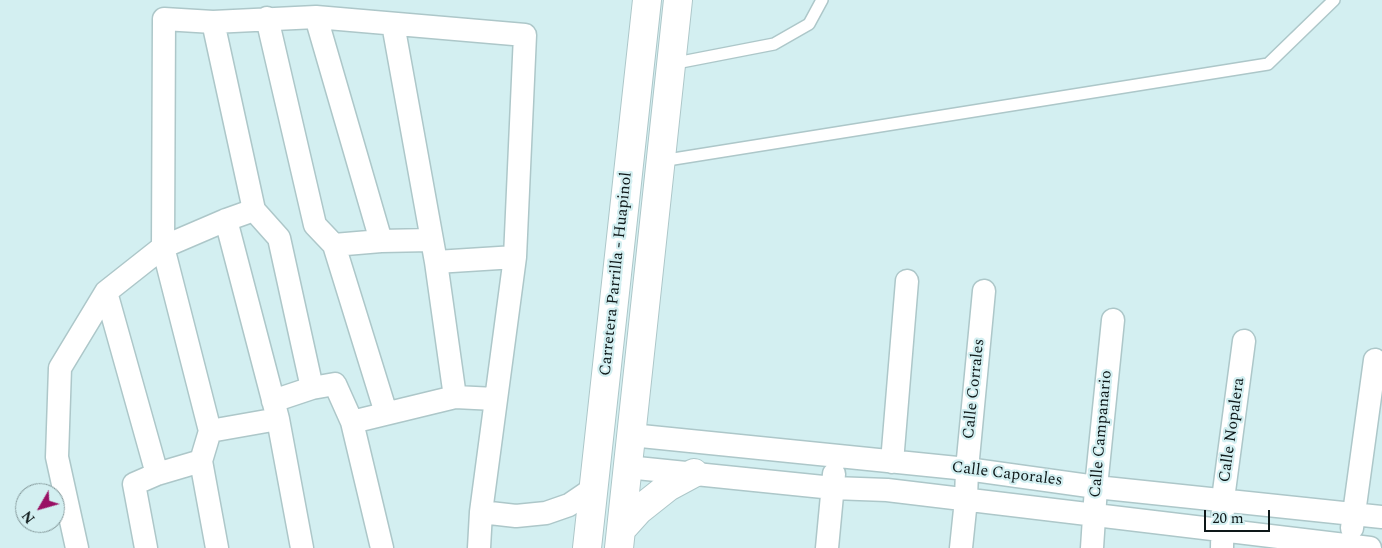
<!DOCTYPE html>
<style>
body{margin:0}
#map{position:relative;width:1382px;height:548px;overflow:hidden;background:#d3eff1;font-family:Spectral,serif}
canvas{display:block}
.north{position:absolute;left:15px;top:483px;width:50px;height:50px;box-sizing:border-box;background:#d3eff1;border:1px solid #84999b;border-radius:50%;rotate:232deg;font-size:14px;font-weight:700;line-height:20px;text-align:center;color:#0e1819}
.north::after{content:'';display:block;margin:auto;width:18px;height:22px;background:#991064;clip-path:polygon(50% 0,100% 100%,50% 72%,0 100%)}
.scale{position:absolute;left:1204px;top:510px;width:66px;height:22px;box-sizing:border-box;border:2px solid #0e1819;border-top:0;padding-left:6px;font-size:15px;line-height:18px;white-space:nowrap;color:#0e1819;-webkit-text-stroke:4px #d3eff1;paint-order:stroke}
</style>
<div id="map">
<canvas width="1382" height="548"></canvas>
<div class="north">N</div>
<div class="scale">20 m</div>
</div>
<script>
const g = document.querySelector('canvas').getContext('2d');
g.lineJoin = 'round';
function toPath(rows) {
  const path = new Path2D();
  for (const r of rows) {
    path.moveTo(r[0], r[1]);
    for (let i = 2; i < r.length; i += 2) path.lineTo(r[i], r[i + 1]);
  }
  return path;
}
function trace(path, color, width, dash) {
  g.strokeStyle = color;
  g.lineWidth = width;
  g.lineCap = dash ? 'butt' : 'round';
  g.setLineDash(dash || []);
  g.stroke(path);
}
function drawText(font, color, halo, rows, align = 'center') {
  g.font = font + ' Spectral,serif';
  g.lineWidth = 4.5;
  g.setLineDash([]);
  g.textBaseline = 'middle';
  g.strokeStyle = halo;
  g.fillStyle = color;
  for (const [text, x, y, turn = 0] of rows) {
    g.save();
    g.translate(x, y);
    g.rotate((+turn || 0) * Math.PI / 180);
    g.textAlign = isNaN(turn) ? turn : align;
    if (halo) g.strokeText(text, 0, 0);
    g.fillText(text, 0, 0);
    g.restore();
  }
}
const service = toPath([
 [671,64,774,44,809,24,822,0],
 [661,161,1268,64,1334,0]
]);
const minor = toPath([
 [316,17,381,241],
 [267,18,315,225,334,245,386,413],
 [213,22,254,210,279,238,312,388],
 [393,24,436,262,455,397],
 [226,220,278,419,302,548],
 [334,245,381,241,431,240],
 [436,262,515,257],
 [106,292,157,474],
 [273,401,312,388,335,384,352,422,382,548],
 [352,422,455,397,495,399],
 [210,431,278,419],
 [631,435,967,469,1096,487,1382,517],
 [892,462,907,281],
 [627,467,833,488,887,490,1370,548],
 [481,512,516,516,546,513,569,505,594,488],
 [1352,528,1375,360],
 [77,548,57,457,60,368,106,292,163,247,226,220,254,210],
 [146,548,134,484,157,474,201,461],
 [217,548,201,461,210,431,163,247,164,19,213,22,316,17,525,35,515,257,481,512,479,548],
 [827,548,834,474],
 [961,548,966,500,967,469,984,291],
 [1092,548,1096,487,1113,320],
 [1222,548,1223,499,1244,341]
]);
const secondary = toPath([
 [621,530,639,510,668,487,694,473],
 [587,548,647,0],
 [619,548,678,0]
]);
const streetNames = [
 ["Carretera Parrilla - Huapinol",617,274,-84],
 ["Calle Corrales",975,389,-84],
 ["Calle Nopalera",1233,430,-82],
 ["Calle Campanario",1102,434,-85],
 ["Calle Caporales",1007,475,7]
];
trace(service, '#adc7c9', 14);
trace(minor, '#adc7c9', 25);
trace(secondary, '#adc7c9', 30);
trace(service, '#fff', 11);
trace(minor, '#fff', 22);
trace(secondary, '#fff', 28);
drawText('16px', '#0e1819', '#d3eff1', streetNames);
</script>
